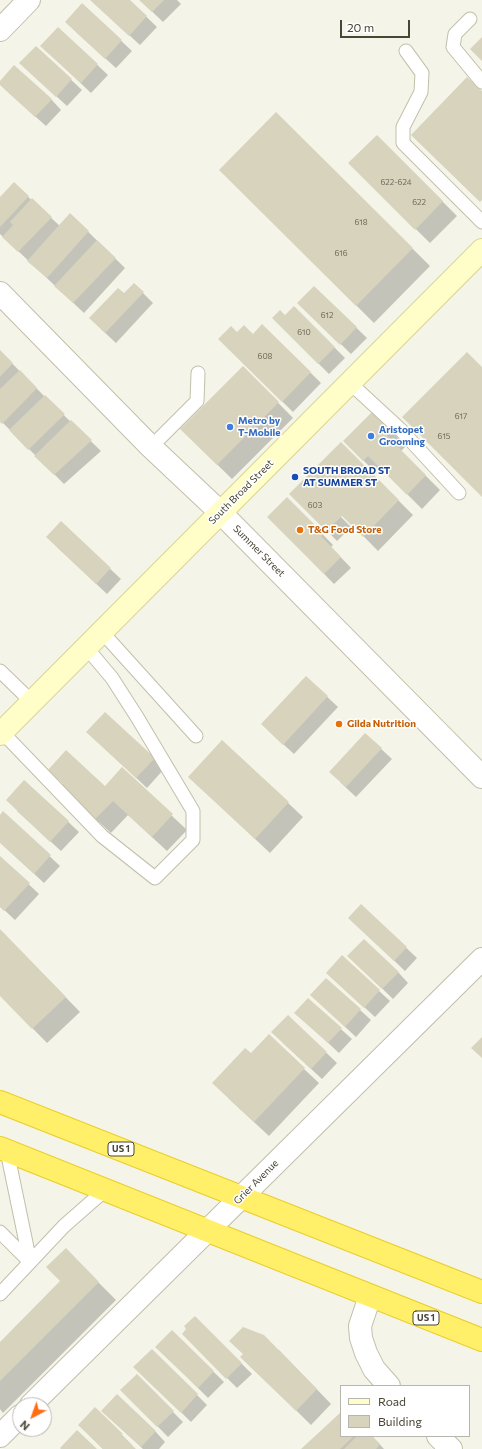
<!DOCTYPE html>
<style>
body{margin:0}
#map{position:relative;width:482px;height:1449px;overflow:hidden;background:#f5f4e8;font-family:Commissioner,sans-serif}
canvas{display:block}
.legend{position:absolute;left:340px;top:1385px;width:130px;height:52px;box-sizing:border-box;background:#fff;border:1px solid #b6b5af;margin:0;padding:5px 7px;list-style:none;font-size:12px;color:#494636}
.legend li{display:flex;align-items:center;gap:8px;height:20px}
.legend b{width:20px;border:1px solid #b6b5af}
.north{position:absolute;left:12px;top:1397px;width:40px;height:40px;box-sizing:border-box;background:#fff;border:1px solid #b6b5af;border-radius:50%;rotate:221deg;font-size:11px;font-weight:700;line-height:16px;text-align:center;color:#494636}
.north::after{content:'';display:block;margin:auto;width:14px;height:18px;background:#ff6d15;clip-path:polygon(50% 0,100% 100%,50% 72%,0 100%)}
.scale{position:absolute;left:340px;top:20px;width:70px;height:18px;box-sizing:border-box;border:2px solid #494636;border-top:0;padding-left:5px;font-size:12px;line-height:14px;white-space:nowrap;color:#494636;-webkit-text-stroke:3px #fff;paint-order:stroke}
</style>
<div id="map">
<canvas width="482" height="1449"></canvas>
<ul class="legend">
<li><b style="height:5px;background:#fffec8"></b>Road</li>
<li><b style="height:11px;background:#d8d3bc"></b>Building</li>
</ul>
<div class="north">N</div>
<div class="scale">20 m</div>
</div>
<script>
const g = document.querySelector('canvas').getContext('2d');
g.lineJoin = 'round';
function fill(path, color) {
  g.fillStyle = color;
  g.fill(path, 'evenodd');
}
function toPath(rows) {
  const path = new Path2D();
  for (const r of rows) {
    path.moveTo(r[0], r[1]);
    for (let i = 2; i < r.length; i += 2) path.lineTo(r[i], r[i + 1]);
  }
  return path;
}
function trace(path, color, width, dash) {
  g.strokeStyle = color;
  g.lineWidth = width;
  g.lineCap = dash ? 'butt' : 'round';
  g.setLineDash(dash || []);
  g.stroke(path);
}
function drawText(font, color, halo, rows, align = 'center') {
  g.font = font + ' Commissioner,sans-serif';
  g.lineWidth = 3;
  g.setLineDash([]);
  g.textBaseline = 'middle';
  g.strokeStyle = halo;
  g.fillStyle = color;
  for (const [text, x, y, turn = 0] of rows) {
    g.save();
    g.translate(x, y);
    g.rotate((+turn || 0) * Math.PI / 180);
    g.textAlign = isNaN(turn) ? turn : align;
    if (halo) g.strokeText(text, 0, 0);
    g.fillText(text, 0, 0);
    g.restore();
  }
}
const shadow = toPath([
 [91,0,129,0,157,27,140,45],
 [140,0,177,0,181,4,163,22],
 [82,4,132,51,116,68,76,32],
 [58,28,108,75,91,93,52,56],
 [36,47,82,90,67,106,31,73],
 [0,82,51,99,61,110,46,126,9,93,0,84],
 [276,113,430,266,374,323,220,170],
 [377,136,457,216,430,243,349,163],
 [14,184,60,226,70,214,125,268,84,313,0,234,0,199],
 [134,284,153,303,116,343,101,329,124,295],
 [314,287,367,338,351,354,309,313],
 [294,307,345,358,329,374,273,318,285,316],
 [262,325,321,383,293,412,219,339,237,333,253,335],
 [0,351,45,397,101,451,64,484,0,420],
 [243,367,293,418,232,479,181,429],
 [373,412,406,446,401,451,440,490,422,509,383,470,378,475,344,441],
 [341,443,413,515,378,551,317,489,315,491,351,527,337,541,291,494],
 [287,498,333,545,331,547,351,568,334,584,268,517],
 [61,523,121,579,107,594,57,547],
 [306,677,338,707,294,754,272,734],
 [87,732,154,758,164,769,147,788],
 [365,734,392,759,356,797,340,782],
 [222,741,303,817,270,853,189,777],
 [122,769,187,830,167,851,128,815,111,833,76,801,105,787],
 [25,781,79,832,61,851,17,811],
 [4,813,60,866,44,883,0,842,0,817],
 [0,857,39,894,15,920,0,906],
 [361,905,417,958,405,971,360,928],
 [0,930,80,1012,47,1043,0,995],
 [342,957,390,1001,375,1017,338,983],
 [359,966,398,972,408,983,393,999],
 [326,979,371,1020,356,1037,311,995],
 [308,1000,352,1039,339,1053,296,1013],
 [288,1016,337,1063,322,1079,283,1043],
 [304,1069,319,1083,269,1136,228,1098],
 [66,1250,116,1300,3,1413,0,1409,0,1343,62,1281],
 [195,1317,252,1374,237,1388,183,1334],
 [172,1331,224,1382,208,1398,157,1347],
 [152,1350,207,1405,191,1422,135,1367],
 [279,1350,331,1404,311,1425,242,1357],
 [137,1376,183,1422,168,1437,122,1390],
 [341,1413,341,1436,372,1436,384,1449,303,1449],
 [113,1421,155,1431,165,1442,159,1449,143,1449],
 [89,1435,122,1435,132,1445,131,1446,134,1449,103,1449]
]);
const building = toPath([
 [90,0,130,0,147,16,129,36],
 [139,0,164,0,152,12],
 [82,3,122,40,105,59,65,22],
 [58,27,98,64,81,83,40,46],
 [482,37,482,61,470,49],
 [36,46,72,79,56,97,19,63],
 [14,65,52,99,35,117,0,85,0,81],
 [467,77,482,91,482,200,480,202,411,135],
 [276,112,413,248,356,306,219,170],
 [377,135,443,201,415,230,348,163],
 [14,182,29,196,0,227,0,197],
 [32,198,52,217,18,252,2,237,13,225,10,222],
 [70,213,89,231,47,278,27,261],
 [97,240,116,258,73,303,54,286],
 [134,283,144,292,105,333,89,318,118,288,124,293],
 [314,286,357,327,340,345,297,303],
 [294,306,335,347,318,364,272,318,280,310,285,315],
 [262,324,311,372,282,402,218,339,231,326,237,332,244,325,253,334],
 [0,350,13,363,0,377],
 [467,352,482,367,482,497,402,417],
 [243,366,279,402,217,465,180,429],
 [20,370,37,388,2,424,0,422,0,389],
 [45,395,65,414,28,450,9,430],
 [373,411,393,430,387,436,426,475,407,495,368,456,363,461,343,441],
 [71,420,92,440,54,475,34,456],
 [341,442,399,500,363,537,342,516,326,531,289,494],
 [287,497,324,534,321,536,341,557,324,574,267,517],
 [61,521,111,568,96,584,46,537],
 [306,676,328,696,283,745,261,724],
 [105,712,155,758,136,778,86,732],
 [365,733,382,748,346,787,329,772],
 [222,740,289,802,255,839,188,777],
 [66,750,105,786,122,767,173,814,152,837,113,801,95,819,60,787,63,784,48,770],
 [24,780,69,821,50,842,6,800],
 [3,811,51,855,34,874,0,843,0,815],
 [0,856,30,883,4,911,0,907],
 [361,904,407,947,394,961,348,918],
 [0,929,66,997,32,1029,0,996],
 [364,939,399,972,382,989,347,956],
 [342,955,380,990,364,1008,326,973],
 [326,978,361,1009,345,1027,310,995],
 [308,998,342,1028,328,1043,294,1013],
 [288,1015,327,1052,311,1069,271,1032],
 [269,1034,305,1068,254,1122,212,1083,245,1048,251,1053],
 [482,1037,482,1058,471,1048],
 [66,1248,99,1282,0,1381,0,1342,60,1281,46,1267],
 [195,1316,242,1363,226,1379,182,1334,186,1329,184,1326],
 [243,1327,264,1335,317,1389,296,1411,240,1357,243,1354,229,1341],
 [172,1330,214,1371,198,1388,155,1347],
 [152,1349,198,1394,181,1413,133,1367],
 [137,1374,174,1411,157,1427,120,1390],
 [117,1394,156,1431,141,1447,101,1411],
 [95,1407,123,1434,121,1435,136,1449,103,1449,78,1425],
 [341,1412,341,1436,354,1436,340,1449,301,1449],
 [77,1430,97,1449,61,1449,60,1448],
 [357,1436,372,1436,380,1444,376,1449,344,1449]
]);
const lane = toPath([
 [470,19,455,34,453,47,482,82],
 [406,51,422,73,421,92,403,127,403,143,482,222],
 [350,383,401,430,459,493],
 [151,447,197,401,198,373],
 [102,632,196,736],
 [0,671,32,702],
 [2,732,102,836,155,878,193,840,193,811,137,717,112,678,86,647],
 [7,1151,30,1262],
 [0,1232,30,1262],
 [0,1294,64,1226,105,1190]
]);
const street = toPath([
 [0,30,29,0],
 [0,293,151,447,220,512,482,777],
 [370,1296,360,1326,361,1338,366,1353,374,1369,389,1386],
 [31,1405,482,959],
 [0,1436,20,1416],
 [438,1436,451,1449]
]);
const secondary = toPath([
 [0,734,482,250]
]);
const highway = toPath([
 [0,1102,482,1292],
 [0,1148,482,1340]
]);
const markers = [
 [230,427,4,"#3f7fe0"],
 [371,436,4,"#3f7fe0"],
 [295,477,4,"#1a4fb4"],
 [300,530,4,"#e8710a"],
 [339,724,4,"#e8710a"]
];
const numberNames = [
 ["622-624",396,182],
 ["622",419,202],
 ["618",361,222],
 ["616",341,253],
 ["612",327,315],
 ["610",304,332],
 ["608",265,356],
 ["617",461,416],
 ["615",444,436],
 ["603",315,505]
];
const shields = [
 [121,1149,26],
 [426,1318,26]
];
const shieldNames = [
 ["US 1",121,1149],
 ["US 1",426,1318]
];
const shopNames = [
 ["Metro by",238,421],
 ["T-Mobile",238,433],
 ["Aristopet",379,430],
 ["Grooming",379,442]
];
const transitNames = [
 ["SOUTH BROAD ST",303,471],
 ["AT SUMMER ST",303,483]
];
const streetNames = [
 ["South Broad Street",241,492,-45],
 ["Summer Street",259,551,45],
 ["Grier Avenue",256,1182,-45]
];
const foodNames = [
 ["T&G Food Store",308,530],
 ["Gilda Nutrition",347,724]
];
fill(shadow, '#0003');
fill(building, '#d8d3bc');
trace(lane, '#c2bfaa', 15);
trace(street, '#c2bfaa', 24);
trace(secondary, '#d9d694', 24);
trace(highway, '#eacf2d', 24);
trace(lane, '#fff', 13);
trace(street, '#fff', 22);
trace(secondary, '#fffec8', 22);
trace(highway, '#ffef69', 22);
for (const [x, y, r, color] of markers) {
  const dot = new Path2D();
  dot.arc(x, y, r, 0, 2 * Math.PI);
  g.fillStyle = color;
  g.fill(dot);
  trace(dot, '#fff', 1.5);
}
drawText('8px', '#6d6958', null, numberNames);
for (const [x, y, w] of shields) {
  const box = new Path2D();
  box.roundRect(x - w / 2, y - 7, w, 14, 3);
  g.fillStyle = '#fff';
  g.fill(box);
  trace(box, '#494636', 1);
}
drawText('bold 9px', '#494636', null, shieldNames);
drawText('bold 10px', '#366cbe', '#fff', shopNames, 'left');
drawText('bold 10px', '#164399', '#fff', transitNames, 'left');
drawText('10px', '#494636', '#fff', streetNames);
drawText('bold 10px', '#c56008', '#fff', foodNames, 'left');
</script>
